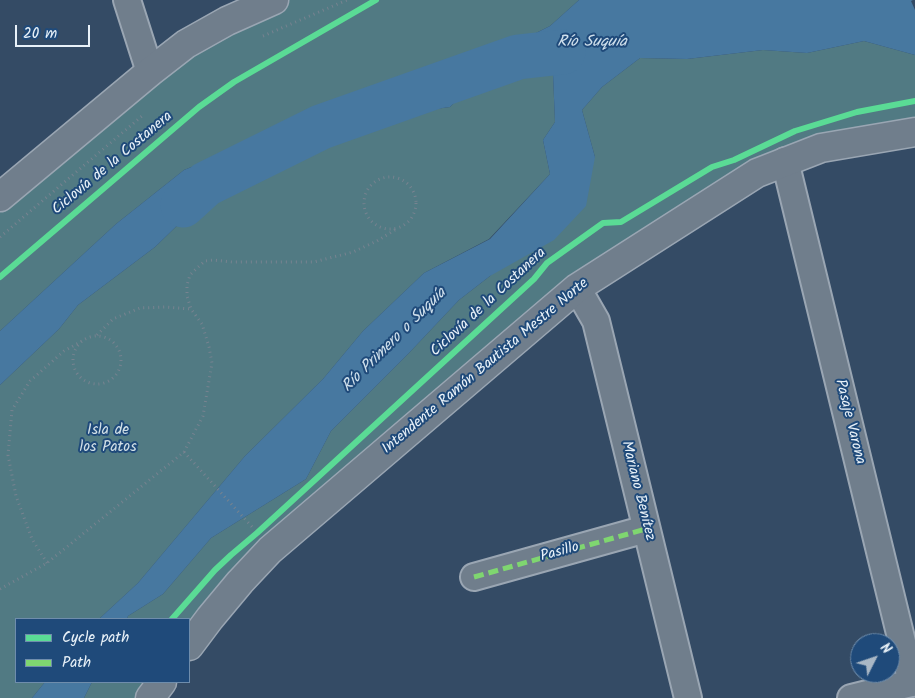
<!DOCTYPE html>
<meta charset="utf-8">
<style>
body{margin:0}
#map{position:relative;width:915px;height:698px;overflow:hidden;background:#344b65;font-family:Kalam,sans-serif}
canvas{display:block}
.legend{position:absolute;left:15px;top:618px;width:175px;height:65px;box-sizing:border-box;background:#1f4a7a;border:1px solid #6f8dac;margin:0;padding:6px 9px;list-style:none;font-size:15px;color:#e8f1f8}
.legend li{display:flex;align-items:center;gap:10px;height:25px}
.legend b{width:25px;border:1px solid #6f8dac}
.north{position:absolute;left:850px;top:633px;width:50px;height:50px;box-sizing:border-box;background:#1f4a7a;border:1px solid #6f8dac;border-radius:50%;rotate:49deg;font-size:14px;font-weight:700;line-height:20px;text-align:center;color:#e8f1f8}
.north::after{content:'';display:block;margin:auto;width:18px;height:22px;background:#a9b7c5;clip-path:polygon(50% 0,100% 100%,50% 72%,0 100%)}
.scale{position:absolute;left:15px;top:25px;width:75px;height:22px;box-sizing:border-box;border:2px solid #e8f1f8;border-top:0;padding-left:6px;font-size:15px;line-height:18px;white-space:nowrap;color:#e8f1f8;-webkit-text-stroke:4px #1f4a7a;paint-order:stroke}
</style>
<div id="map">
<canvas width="915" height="698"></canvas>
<ul class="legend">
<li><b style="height:6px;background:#5adb95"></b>Cycle path</li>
<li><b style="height:6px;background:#7fd670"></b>Path</li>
</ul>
<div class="north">N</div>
<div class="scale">20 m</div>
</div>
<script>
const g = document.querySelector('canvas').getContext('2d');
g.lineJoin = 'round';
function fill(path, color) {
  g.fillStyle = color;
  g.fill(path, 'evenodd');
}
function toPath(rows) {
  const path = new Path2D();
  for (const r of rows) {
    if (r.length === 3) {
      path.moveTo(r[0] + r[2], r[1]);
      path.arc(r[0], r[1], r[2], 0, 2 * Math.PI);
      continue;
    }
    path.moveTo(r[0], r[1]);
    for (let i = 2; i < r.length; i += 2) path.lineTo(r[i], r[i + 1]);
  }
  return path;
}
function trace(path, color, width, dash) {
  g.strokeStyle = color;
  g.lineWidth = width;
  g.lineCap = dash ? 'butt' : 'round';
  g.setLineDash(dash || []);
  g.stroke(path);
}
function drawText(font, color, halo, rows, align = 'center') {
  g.font = font + ' Kalam,sans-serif';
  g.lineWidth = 4;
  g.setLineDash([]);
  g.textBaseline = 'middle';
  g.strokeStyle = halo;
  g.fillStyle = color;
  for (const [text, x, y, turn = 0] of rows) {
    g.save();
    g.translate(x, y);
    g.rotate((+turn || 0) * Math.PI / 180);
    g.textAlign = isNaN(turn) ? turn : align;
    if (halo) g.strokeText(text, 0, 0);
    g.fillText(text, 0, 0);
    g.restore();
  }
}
const green = toPath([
 [274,0,579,0,550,26,528,37,463,55,407,82,337,100,292,120,229,152,184,170,116,224,0,331,0,197,150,72],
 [864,41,915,55,915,132,821,148,577,288,270,549,189,646,189,619,127,619,128,616,163,594,211,538,306,479,331,431,409,353,459,300,490,276,595,157,582,110,602,87,640,58,687,59,763,50,807,53],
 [492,63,522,63,553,74,555,122,543,140,550,174,489,239,424,273,363,331,323,379,245,456,138,583,99,619,16,619,16,682,45,682,32,698,0,698,0,385,59,329,78,305,155,247,185,218,209,199,231,173,265,148,303,132,361,119,450,107],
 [92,682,162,682,150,698,84,698]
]);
const water = toPath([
 [579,0,913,0,911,1,915,10,915,55,864,41,807,53,763,50,687,59,640,58,602,87,582,110,595,157,586,206,554,240,490,276,459,300,409,353,331,431,306,479,211,538,163,594,128,616,127,619,99,619,138,583,245,456,323,379,363,331,424,273,490,239,550,174,543,140,555,122,553,74,522,63,492,63,450,107,362,119,303,132,265,148,231,173,209,199,185,218,155,247,78,305,59,329,0,385,0,331,116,224,184,170,229,152,292,120,337,100,407,82,463,55,528,37,550,26],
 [45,682,92,682,84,698,32,698]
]);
const river = toPath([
 [183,205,206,184,321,127,518,57,563,52]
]);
const path = toPath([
 [263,36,347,0],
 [390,203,26],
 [0,237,142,116],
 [97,335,113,319,140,308,165,307,191,309],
 [97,360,24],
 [184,452,254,529],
 [47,563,32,539,16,496,8,455,12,410,30,381,64,351,82,341],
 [0,589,47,563,184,452,203,416,212,363,209,347,202,324,191,309,187,296,187,285,190,275,197,268,205,261,213,260,232,262,314,262,353,252,377,241,398,228]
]);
const minor = toPath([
 [127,0,150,72],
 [785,161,912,683],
 [577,288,596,321,688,698],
 [474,577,646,529],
 [851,698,915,682]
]);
const major = toPath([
 [0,197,150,72,186,44,227,21,274,0],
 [189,646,210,618,240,582,270,550,577,288,757,173,821,148,915,132],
 [150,698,162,682]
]);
const quiet = toPath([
 [474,577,646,529]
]);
const cycleway = toPath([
 [0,277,199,107,234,82,376,0],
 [172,619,215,570,231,555,257,533,534,279,547,263,603,223,621,222,712,167,734,160,795,131,857,112,915,101]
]);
const streetNames = [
 ["Ciclovía de la Costanera",113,164,-40],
 ["Ciclovía de la Costanera",489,303,-43],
 ["Intendente Ramón Bautista Mestre Norte",486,367,-40],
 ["Pasaje Varona",849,422,76],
 ["Mariano Benítez",637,491,76],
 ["Pasillo",560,553,-15]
];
const parkNames = [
 ["Isla de",108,431],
 ["los Patos",108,448]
];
const waterNames = [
 ["Río Suquía",592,43],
 ["Río Primero o Suquía",395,341,-45]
];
fill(green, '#517a83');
fill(water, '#4778a0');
trace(river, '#4778a0', 45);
trace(minor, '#9aa6b3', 30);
trace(major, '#9aa6b3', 31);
trace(path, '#778390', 3, [1, 4]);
trace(minor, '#707e8c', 26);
trace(major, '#707e8c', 28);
trace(quiet, '#7fd670', 5, [10, 5]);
trace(cycleway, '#5adb95', 6);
drawText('15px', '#e8f1f8', '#1f4a7a', streetNames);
drawText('15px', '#d2e0e7', '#1f4a7a', parkNames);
drawText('italic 16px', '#d0e0ec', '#1f4a7a', waterNames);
</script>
